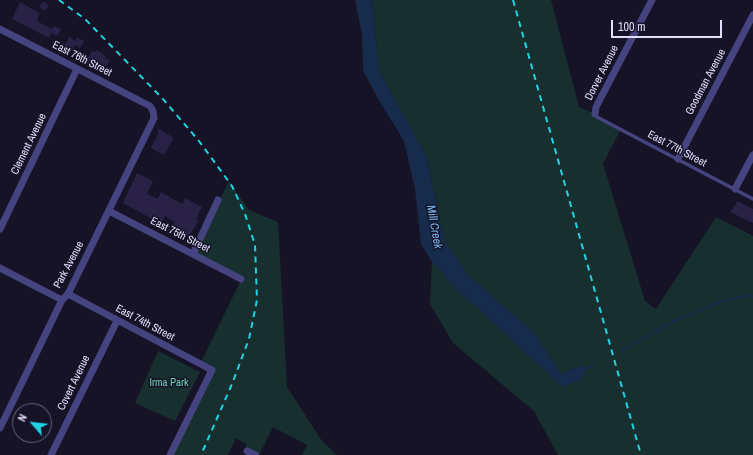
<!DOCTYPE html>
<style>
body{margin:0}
#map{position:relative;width:753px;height:455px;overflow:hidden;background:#161327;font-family:"Archivo Narrow",sans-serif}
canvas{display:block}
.north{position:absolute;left:12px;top:403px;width:40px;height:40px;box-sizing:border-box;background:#161327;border:1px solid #67647c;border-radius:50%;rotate:298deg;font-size:11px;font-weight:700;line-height:16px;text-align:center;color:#e1ddfb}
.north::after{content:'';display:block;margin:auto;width:14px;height:18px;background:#20d2e4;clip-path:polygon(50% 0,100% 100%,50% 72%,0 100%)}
.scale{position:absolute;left:611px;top:20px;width:111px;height:18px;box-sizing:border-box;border:2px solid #e1ddfb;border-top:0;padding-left:5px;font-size:12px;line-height:14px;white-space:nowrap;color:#e1ddfb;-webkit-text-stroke:3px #161327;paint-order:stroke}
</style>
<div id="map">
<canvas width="753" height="455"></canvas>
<div class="north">N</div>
<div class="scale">100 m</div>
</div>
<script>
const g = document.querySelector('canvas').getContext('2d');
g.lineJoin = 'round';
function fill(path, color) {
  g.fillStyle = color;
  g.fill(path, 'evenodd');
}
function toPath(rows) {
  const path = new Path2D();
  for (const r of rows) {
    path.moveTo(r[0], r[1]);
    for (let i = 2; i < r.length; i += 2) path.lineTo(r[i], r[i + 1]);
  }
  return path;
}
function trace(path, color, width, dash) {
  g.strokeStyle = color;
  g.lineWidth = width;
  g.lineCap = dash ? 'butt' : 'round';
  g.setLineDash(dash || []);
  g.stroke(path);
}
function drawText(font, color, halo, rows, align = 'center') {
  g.font = font + ' "Archivo Narrow",sans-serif';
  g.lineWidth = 3;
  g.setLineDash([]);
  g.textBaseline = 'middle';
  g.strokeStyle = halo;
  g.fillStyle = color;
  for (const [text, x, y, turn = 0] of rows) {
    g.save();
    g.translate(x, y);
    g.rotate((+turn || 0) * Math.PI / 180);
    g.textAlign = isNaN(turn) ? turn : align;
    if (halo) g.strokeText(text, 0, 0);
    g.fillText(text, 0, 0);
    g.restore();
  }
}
const green = toPath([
 [372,0,551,0,579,107,595,114,621,129,603,164,645,301,656,309,716,217,753,236,753,455,558,455,534,411,453,343,430,304,432,262,489,319,564,387,579,380,584,375,583,364,561,374,535,334,468,275,445,242,426,156,379,71],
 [229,181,249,210,278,222,287,387,322,441,337,455,302,455,307,445,273,427,259,455,247,451,246,444,236,438,228,455,170,455,212,371,200,364,241,280,193,254],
 [158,351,200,372,175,421,135,403]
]);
const water = toPath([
 [355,0,372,0,379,71,426,156,445,242,468,275,535,334,561,374,584,364,584,375,579,380,564,387,556,381,489,319,432,262,421,244,415,189,404,141,377,97,363,70,362,35]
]);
const stream = toPath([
 [445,275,464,297,474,304],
 [620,351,677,320,719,302,748,295,753,298],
 [583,370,593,365]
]);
const building = toPath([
 [43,1,49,5,45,11,39,7],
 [20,2,40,13,37,21,52,29,54,26,61,29,57,36,51,33,49,38,12,19],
 [69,37,76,41,77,38,84,41,80,48,75,45,72,50,64,46],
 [96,50,106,56,105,58,110,60,104,70,88,64,89,62,86,61,92,51,95,52],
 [158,128,174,138,164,155,151,148,158,134],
 [137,173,153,181,147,194,158,199,161,192,182,204,185,198,202,207,196,219,199,220,188,238,171,229,175,222,165,216,161,224,123,203],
 [738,201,753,209,753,223,730,212]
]);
const service = toPath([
 [595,114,597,117,753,199]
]);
const minor = toPath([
 [0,29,150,106,153,111,154,118,68,294,62,300,0,428],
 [595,114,596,107,652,0],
 [678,159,753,15],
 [735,189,753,155],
 [109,211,241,279],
 [0,229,77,69],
 [193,254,218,200],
 [0,268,62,300],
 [68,294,212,370,170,455],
 [247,451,255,455],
 [51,455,117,321]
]);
const rail = toPath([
 [59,0,85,19,162,98,199,141,232,186,245,214,255,245,257,300,249,339,232,384,201,455],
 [513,0,641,455]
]);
const streetNames = [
 ["East 76th Street",82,59,27],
 ["Dorver Avenue",602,73,-63],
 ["Goodman Avenue",706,82,-62],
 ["Clement Avenue",29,144,-64],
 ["East 77th Street",677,149,28],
 ["East 75th Street",180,235,27],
 ["Park Avenue",69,265,-62],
 ["East 74th Street",145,323,28],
 ["Covert Avenue",74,383,-64]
];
const parkNames = [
 ["Irma Park",169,383]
];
const waterNames = [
 ["Mill Creek",434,227,80]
];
fill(green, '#17302f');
fill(water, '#172c4c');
trace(stream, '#172c4c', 2);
fill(building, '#292146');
trace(service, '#464480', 3.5);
trace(minor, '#464480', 7);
trace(rail, '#20d2e4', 2, [6, 5]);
drawText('11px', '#e1ddfb', '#161327', streetNames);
drawText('11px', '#71d3ba', '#161327', parkNames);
drawText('italic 12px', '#78b8ef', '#161327', waterNames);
</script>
